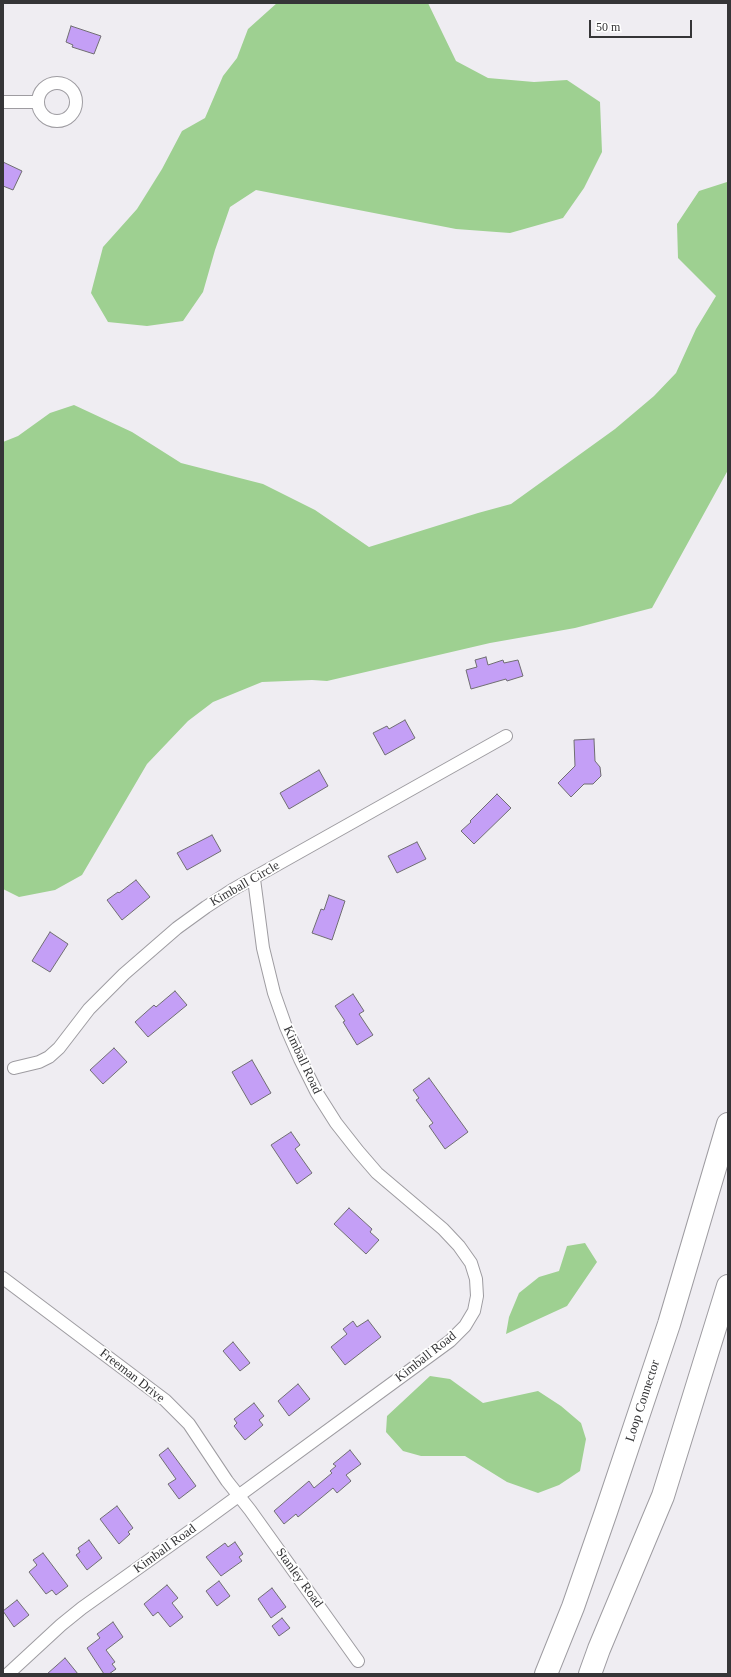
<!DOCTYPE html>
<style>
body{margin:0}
#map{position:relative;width:731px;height:1677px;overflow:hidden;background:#efedf2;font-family:"Times New Roman",serif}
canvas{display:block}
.frame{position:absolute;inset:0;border:4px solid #353537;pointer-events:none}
.scale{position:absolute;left:589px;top:20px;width:103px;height:18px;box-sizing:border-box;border:2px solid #353537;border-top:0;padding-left:5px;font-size:12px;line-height:14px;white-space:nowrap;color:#353537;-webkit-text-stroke:3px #fff;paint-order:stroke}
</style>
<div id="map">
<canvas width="731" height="1677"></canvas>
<div class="frame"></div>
<div class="scale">50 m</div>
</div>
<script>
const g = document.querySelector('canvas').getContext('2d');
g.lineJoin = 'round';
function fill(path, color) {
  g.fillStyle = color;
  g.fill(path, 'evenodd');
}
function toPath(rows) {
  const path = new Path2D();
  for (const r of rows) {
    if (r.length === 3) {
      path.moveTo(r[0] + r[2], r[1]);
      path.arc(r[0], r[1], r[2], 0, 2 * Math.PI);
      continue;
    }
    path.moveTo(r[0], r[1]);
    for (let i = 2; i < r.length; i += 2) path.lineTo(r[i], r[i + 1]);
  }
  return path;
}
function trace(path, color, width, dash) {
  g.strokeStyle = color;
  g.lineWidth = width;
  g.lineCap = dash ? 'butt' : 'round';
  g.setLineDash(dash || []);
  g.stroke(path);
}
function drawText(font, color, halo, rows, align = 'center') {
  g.font = font + ' "Times New Roman",serif';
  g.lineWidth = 3.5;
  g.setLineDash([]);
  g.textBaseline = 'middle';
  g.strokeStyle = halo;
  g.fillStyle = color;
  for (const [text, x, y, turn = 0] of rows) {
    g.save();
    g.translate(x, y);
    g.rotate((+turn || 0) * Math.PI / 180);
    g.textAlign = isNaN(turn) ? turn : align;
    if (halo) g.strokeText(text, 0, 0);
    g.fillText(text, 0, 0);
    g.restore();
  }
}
const green = toPath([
 [277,3,428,3,456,61,488,78,534,82,567,80,600,102,602,152,584,188,563,218,510,233,456,229,256,190,230,207,215,250,203,292,183,321,147,326,108,322,91,293,103,247,137,209,162,169,182,131,205,118,223,76,237,58,248,29],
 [727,182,728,470,652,608,575,628,490,643,327,681,312,680,262,682,213,702,188,721,147,764,82,875,55,890,19,897,3,889,3,442,18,436,50,413,74,405,132,432,181,463,263,484,315,510,369,547,478,513,511,504,615,429,654,396,676,373,696,329,716,296,678,258,677,224,699,191],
 [585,1243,597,1262,567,1306,506,1334,509,1317,519,1293,539,1277,559,1271,567,1246],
 [430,1376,450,1379,483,1403,538,1391,561,1406,581,1423,586,1439,580,1471,559,1485,538,1493,507,1482,465,1456,421,1456,403,1451,386,1432,387,1416]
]);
const building = toPath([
 [71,26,101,36,94,54,72,47,73,45,66,42,71,26],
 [3,162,22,171,13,190,3,186,3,162],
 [486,657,488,665,503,660,504,663,518,660,523,676,507,681,506,679,471,689,466,670,477,667,475,660,486,657],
 [405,720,415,738,385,755,373,733,387,726,389,729,405,720],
 [594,739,595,761,600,767,601,776,593,784,584,784,571,797,558,783,575,766,574,740,594,739],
 [319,770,328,786,289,809,280,793,319,770],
 [497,794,511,808,474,844,461,831,471,822,470,821,497,794],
 [212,835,221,851,187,870,177,853,212,835],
 [417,842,426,859,397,873,388,856,417,842],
 [136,880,150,897,122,920,107,900,118,892,119,893,136,880],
 [329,895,345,901,332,940,312,933,321,909,324,910,329,895],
 [50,932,68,944,50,972,32,961,50,932],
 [175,991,187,1005,148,1037,135,1022,154,1005,156,1007,175,991],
 [353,994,364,1011,359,1014,373,1035,357,1045,343,1022,345,1021,335,1006,353,994],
 [114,1048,127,1062,103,1084,90,1070,114,1048],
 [252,1060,271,1093,251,1105,232,1072,252,1060],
 [429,1078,468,1132,445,1149,429,1126,433,1123,416,1100,419,1098,413,1090,429,1078],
 [291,1132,300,1145,295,1149,312,1173,297,1184,271,1145,291,1132],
 [349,1208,372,1229,370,1232,379,1240,366,1254,334,1224,349,1208],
 [368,1320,381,1337,345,1365,331,1347,347,1334,343,1329,353,1321,357,1327,368,1320],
 [233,1342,250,1363,240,1371,223,1351,233,1342],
 [298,1384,310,1399,289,1416,278,1401,298,1384],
 [254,1403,264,1416,259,1420,263,1425,245,1440,234,1426,237,1423,234,1419,254,1403],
 [168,1448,196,1486,179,1499,168,1484,176,1479,159,1455,168,1448],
 [350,1450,361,1464,346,1475,351,1481,337,1493,333,1488,298,1517,296,1514,284,1524,274,1511,309,1481,314,1488,332,1473,330,1471,336,1466,333,1464,350,1450],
 [117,1506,133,1528,128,1532,130,1534,119,1544,100,1519,117,1506],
 [89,1540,102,1558,87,1570,76,1555,80,1552,78,1548,89,1540],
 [235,1542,243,1554,239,1557,242,1561,221,1576,206,1557,225,1543,228,1547,235,1542],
 [43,1553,68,1586,56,1595,52,1590,46,1594,29,1572,37,1565,33,1560,43,1553],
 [219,1581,230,1596,217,1606,206,1591,219,1581],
 [167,1585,178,1598,172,1603,183,1617,170,1627,158,1612,153,1616,144,1604,167,1585],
 [272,1588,286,1607,271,1618,258,1599,272,1588],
 [17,1600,29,1615,14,1627,3,1611,17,1600],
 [282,1618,290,1628,279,1636,272,1626,282,1618],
 [113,1622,123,1637,106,1650,115,1662,112,1664,116,1669,109,1674,104,1674,87,1648,100,1638,97,1634,113,1622],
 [65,1658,78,1674,47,1674,65,1658]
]);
const minor = toPath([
 [57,102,19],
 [3,102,38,102],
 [14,1068,39,1062,49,1057,59,1048,89,1009,124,974,177,928,206,907,232,890,506,736],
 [3,1278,165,1400,189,1424,227,1481,250,1510,358,1661],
 [8,1674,61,1625,82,1608,200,1524,450,1341,465,1326,474,1311,477,1296,476,1279,471,1263,459,1246,443,1229,377,1173,358,1151,336,1123,317,1093,300,1059,286,1027,274,993,263,948,254,879]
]);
const motorway = toPath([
 [546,1674,573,1607,606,1512,669,1324,728,1124],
 [590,1674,599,1649,663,1496,728,1286]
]);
const streetNames = [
 ["Kimball Circle",245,884,-30],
 ["Kimball Road",302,1060,65],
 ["Kimball Road",426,1357,-38],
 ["Freeman Drive",132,1376,38],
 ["Loop Connector",643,1401,-72],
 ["Kimball Road",165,1549,-36],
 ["Stanley Road",299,1578,54]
];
fill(green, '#9ed091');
fill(building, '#c49ff6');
trace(building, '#706e72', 1);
trace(minor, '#9e9ca1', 14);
trace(motorway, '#9e9ca1', 24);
trace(minor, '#fff', 12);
trace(motorway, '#fff', 22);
drawText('13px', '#353537', '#fff', streetNames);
</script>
